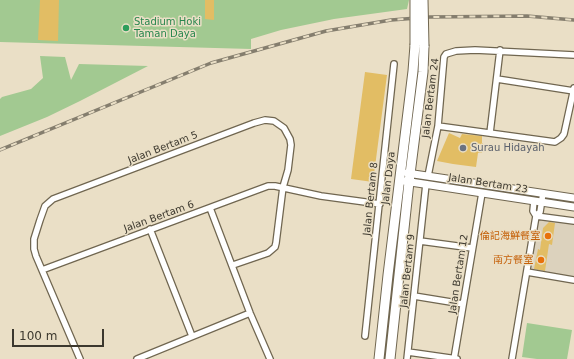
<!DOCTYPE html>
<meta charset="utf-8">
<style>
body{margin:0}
#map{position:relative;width:574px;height:359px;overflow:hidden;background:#eadfc6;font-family:"DejaVu Sans",sans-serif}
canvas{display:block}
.scale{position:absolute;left:12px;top:329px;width:92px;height:18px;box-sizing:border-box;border:2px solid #3c382e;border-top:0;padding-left:5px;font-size:12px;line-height:14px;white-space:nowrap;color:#3c382e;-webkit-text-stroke:3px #eadfc6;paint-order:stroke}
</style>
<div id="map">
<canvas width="574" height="359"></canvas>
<div class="scale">100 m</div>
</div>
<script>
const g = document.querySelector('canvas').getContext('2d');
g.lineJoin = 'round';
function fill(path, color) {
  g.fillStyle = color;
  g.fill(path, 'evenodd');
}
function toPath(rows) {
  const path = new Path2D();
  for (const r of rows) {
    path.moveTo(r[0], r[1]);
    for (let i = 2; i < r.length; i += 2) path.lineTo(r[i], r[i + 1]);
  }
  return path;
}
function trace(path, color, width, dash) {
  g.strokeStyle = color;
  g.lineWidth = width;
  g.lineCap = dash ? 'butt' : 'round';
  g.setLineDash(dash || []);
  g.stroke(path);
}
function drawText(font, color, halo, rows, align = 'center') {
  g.font = font + ' "DejaVu Sans","Noto Sans SC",sans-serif';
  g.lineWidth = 3;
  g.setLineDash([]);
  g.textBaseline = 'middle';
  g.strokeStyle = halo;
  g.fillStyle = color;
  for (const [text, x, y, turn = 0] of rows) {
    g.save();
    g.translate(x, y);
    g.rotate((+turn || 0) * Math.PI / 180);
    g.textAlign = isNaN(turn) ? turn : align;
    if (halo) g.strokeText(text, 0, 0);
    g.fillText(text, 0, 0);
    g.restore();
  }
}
const commercial = toPath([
 [538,218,574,223,574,278,529,270]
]);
const green = toPath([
 [0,0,409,0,407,9,334,19,281,30,251,39,251,49,0,42],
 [40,56,65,57,71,80,79,64,148,66,80,101,47,117,0,136,0,99,2,97,31,89,43,78],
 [527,323,572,330,567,359,537,359,522,357]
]);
const building = toPath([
 [40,0,59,0,58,41,38,40],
 [205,0,214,0,214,20,205,19],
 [365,72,387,75,373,182,351,179],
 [449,133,460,138,462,134,482,136,482,143,483,143,482,153,478,153,476,167,453,164,437,161],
 [549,222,555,223,552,245,549,244,545,271,534,269,538,249,540,250,543,228]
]);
const minor = toPath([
 [497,79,574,91],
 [438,126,555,142,561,138,564,134,574,88],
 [490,133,500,50],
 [428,176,438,126,444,57,446,54,456,51,475,50,574,55],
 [534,201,533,211,536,216],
 [210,208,250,313,270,359],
 [536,216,574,221],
 [150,229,192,336],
 [420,241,472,248],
 [42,270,268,186,275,186,321,196,380,204],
 [527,272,574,280],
 [414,296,463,304],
 [365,336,394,64],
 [408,352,457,359],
 [80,359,36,256,34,249,34,239,40,220,45,206,53,199,254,123,265,120,274,121,284,128,290,139,291,145,288,170,283,187,276,243,275,247,268,253,233,265],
 [137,359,250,313],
 [407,359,426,184],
 [454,359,482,193],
 [512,359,536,216,540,212,543,193]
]);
const tertiary = toPath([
 [407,173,574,198],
 [404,181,574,207]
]);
const primary = toPath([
 [379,359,388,275,413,71,415,45],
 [390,359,409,182,423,72,424,46]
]);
const rail = toPath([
 [0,150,211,63,326,31,391,20,430,17,527,16,574,20]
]);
const primaryBridge = toPath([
 [423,0,424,46],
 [415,45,415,0]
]);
const markers = [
 [126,28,4,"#2e9e5b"],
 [463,148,4,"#6b7280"],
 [548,236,4,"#e8710a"],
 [541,260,4,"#e8710a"]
];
const leisureNames = [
 ["Stadium Hoki",134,22],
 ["Taman Daya",134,34]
];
const streetNames = [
 ["Jalan Bertam 24",431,98,-83],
 ["Jalan Bertam 5",163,148,-21],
 ["Jalan Daya",389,178,-83],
 ["Jalan Bertam 23",488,184,9],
 ["Jalan Bertam 8",371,199,-84],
 ["Jalan Bertam 6",159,217,-20],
 ["Jalan Bertam 9",408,271,-84],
 ["Jalan Bertam 12",459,274,-81]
];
const worshipNames = [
 ["Surau Hidayah",471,148]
];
const foodNames = [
 ["倫記海鮮餐室",540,236],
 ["南方餐室",533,260]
];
fill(commercial, '#dcd2bd');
fill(green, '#a2c991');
fill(building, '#e2bd64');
trace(minor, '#706650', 8);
trace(tertiary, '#706650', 9);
trace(primary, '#706650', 11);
trace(minor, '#fff', 5.5);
trace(tertiary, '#fff', 7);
trace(primary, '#fff', 9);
trace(rail, '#857e6e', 3.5);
trace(rail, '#eadfc6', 2, [6]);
trace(primaryBridge, '#706650', 11, []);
trace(primaryBridge, '#fff', 9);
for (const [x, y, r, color] of markers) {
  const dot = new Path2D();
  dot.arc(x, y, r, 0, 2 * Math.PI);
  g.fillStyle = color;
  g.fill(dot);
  trace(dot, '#eadfc6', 1.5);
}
drawText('10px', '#27864d', '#eadfc6', leisureNames, 'left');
drawText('10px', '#3c382e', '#eadfc6', streetNames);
drawText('10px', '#5b616d', '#eadfc6', worshipNames, 'left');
drawText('10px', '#c56008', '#eadfc6', foodNames, 'right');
</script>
